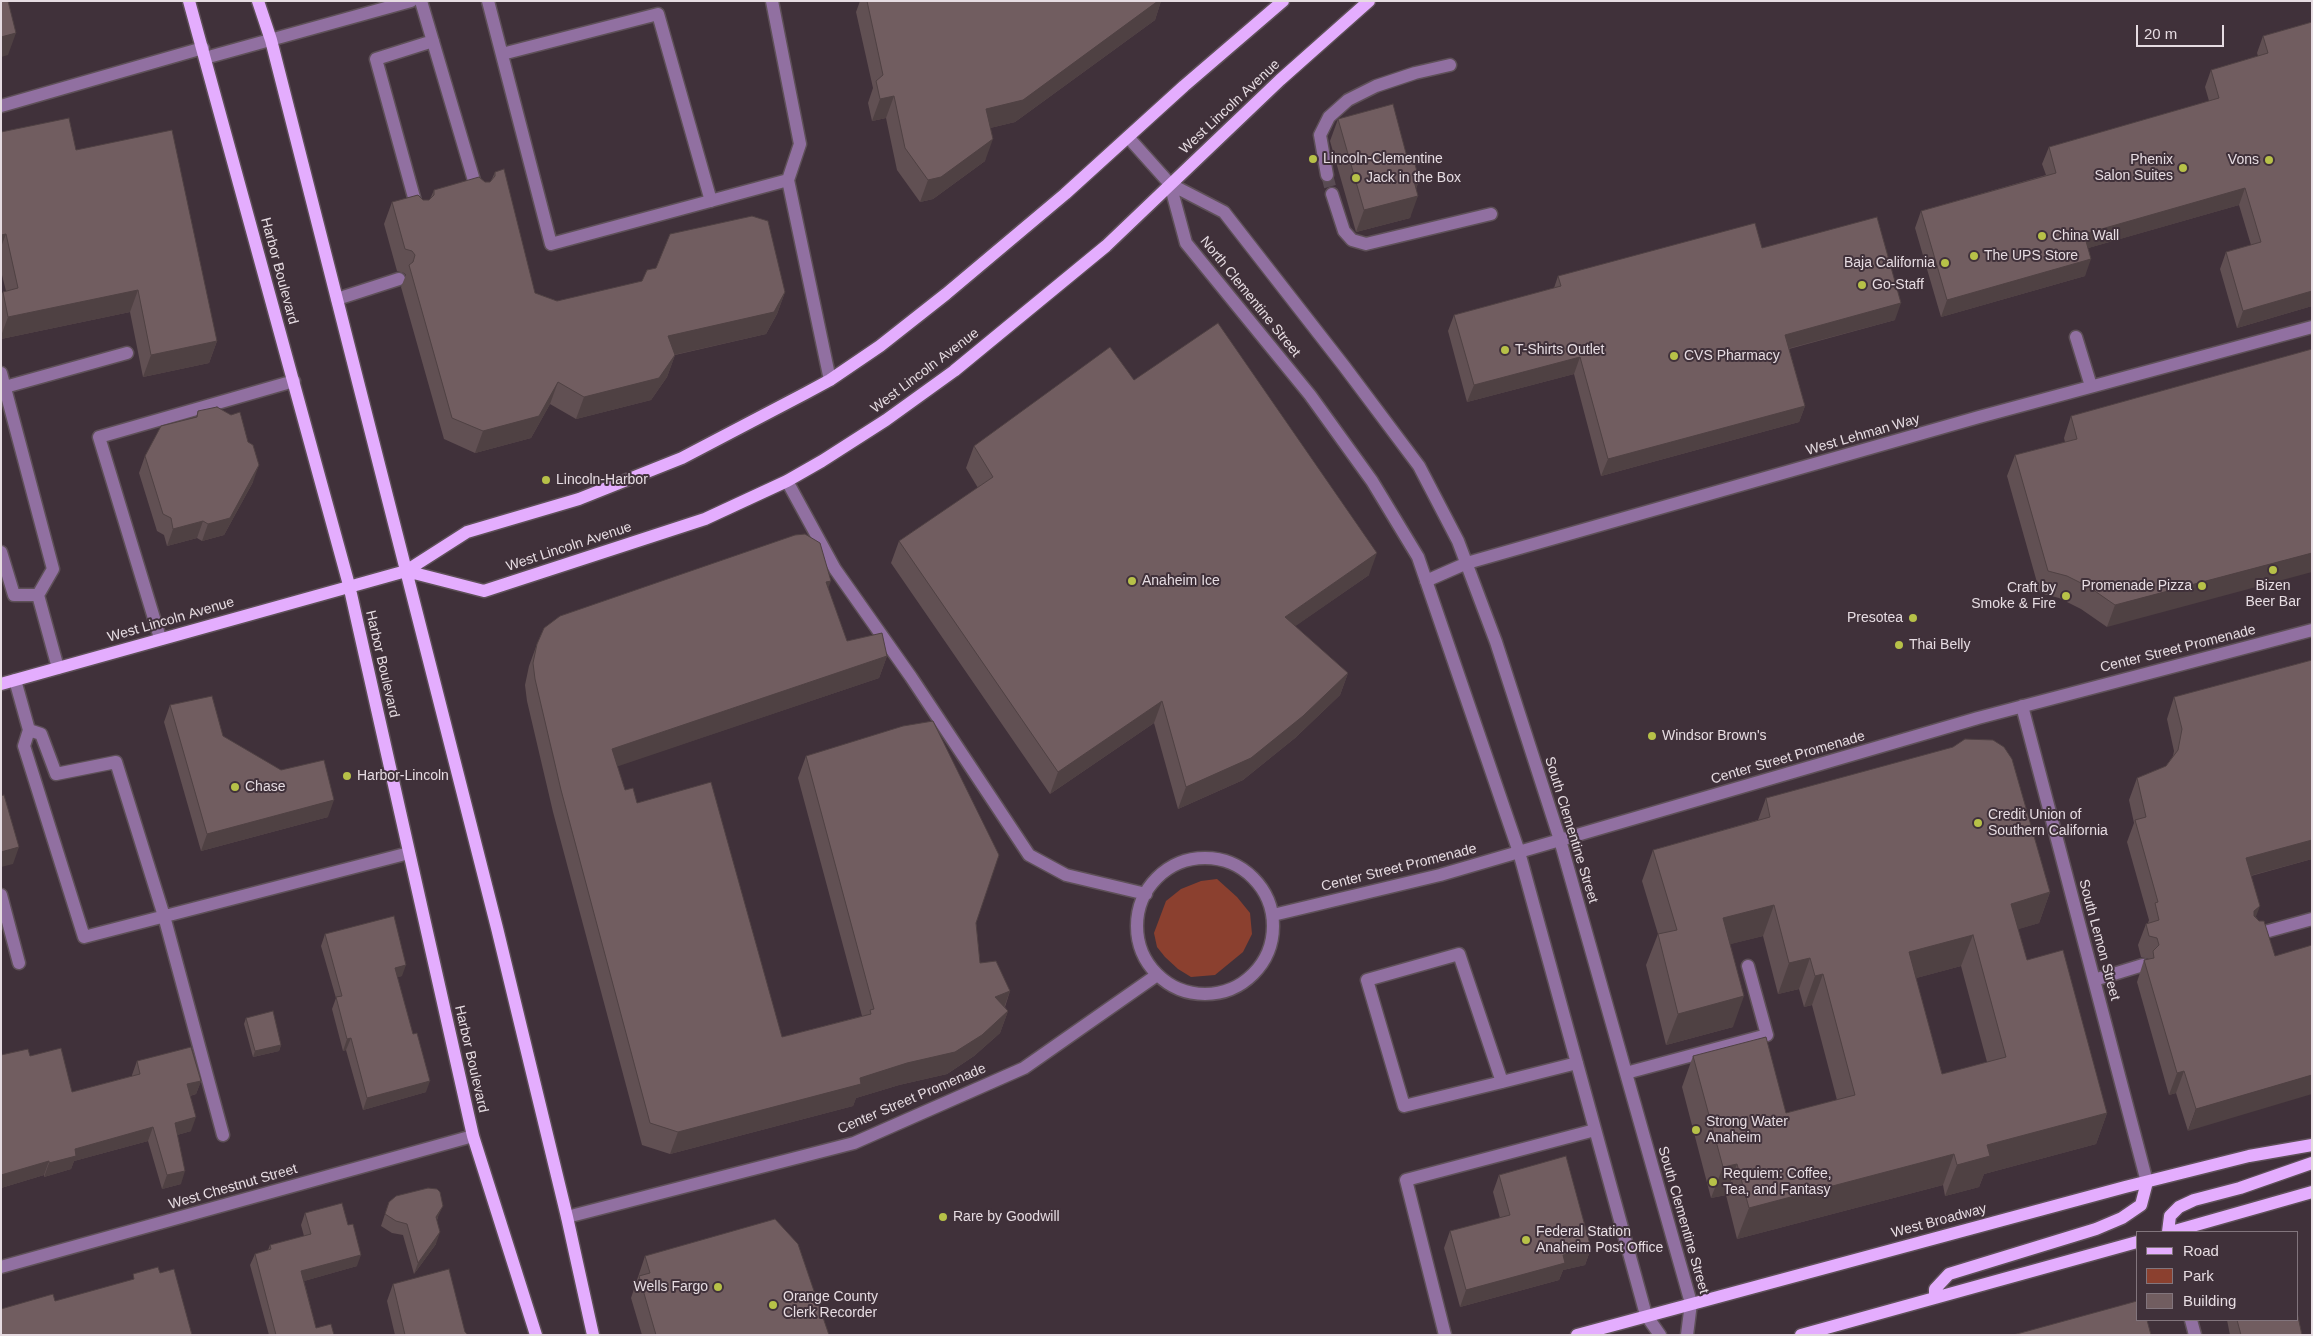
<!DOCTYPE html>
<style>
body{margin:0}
#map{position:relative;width:2313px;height:1336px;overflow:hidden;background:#40313a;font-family:Arial,sans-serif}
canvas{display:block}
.frame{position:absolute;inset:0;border:2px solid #e6dce2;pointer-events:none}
.legend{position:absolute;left:2136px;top:1231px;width:162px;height:90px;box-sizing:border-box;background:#40313a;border:1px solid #82757d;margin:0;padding:6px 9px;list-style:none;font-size:15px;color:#e6dce2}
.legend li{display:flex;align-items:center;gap:10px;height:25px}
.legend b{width:25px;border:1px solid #82757d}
.scale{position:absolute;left:2136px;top:25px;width:88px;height:22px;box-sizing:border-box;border:2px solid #e6dce2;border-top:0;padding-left:6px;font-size:15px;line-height:18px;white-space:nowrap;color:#e6dce2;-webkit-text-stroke:4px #40313a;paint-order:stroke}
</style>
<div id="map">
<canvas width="2313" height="1336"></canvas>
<div class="frame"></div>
<ul class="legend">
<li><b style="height:6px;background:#e4adfe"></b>Road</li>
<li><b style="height:14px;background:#8b402f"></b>Park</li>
<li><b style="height:14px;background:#715d60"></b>Building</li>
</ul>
<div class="scale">20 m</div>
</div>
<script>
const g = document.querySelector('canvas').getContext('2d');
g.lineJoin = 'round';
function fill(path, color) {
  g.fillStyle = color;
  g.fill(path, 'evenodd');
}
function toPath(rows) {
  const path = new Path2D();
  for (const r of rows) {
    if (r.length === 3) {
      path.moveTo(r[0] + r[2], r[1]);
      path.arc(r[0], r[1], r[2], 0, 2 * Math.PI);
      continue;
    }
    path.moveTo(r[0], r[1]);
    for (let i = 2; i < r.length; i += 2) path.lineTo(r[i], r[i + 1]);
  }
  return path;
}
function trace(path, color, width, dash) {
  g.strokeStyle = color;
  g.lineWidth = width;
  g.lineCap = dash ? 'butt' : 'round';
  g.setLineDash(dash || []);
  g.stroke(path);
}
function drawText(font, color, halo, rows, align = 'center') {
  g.font = font + ' Arial,sans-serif';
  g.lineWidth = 4;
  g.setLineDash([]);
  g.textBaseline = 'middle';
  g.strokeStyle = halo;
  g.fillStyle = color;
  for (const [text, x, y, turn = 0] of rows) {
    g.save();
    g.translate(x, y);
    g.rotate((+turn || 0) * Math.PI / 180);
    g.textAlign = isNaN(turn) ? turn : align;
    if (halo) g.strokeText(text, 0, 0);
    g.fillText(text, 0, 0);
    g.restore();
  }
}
const green = toPath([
 [1217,879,1237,897,1250,913,1252,934,1243,952,1215,975,1191,977,1178,969,1165,957,1157,947,1154,933,1166,901,1181,889,1201,881]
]);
const minorTunnel = toPath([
 [1327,175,1332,194]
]);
const minor = toPath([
 [421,1,478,194],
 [488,1,551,244,788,180],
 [772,1,800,144,788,180,830,380],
 [502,54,658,14,711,201],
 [205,58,411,1],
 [1,106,203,48],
 [1128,137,1170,184,1224,212,1344,366,1419,466,1458,541,1496,642,1560,840,1691,1303,1687,1335],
 [1327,175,1320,135,1329,117,1348,100,1376,86,1415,73,1450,65],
 [1170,184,1186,243,1310,395,1372,481,1418,557,1519,852,1646,1315,1660,1335],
 [1332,194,1344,231,1352,240,1366,244,1491,214],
 [418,212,376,59,433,41],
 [337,299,399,279],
 [2076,337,2091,386],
 [1,373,53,569,38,595],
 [5,387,127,353],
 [787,481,835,569,911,677,1029,855,1066,875,1146,894],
 [1,552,14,595,38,595,58,668],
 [1426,581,1467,563,1979,417,2312,327],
 [160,638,99,437,294,381],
 [15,680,29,730,24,746,84,937,409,853],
 [2022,706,2147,1182],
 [29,730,41,734,56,774,116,762,164,916,223,1135],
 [1205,926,68],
 [1,895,19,963],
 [1273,915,1440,875,1978,718,2312,630],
 [2254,935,2312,919],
 [2094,980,2143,965],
 [1626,1073,1767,1035,1748,966],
 [1502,1082,1459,954,1367,980,1404,1106,1502,1082,1577,1063],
 [567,1217,854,1143,1024,1068,1157,975],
 [1,1267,473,1136],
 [2191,1320,2195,1335],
 [1445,1335,1406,1180,1595,1130]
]);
const major = toPath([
 [189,1,349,585,473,1136,536,1335],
 [258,1,271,40,497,928,567,1217,593,1335],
 [406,571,484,591,705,519,787,481,822,461,886,420,954,371,1106,246,1280,80,1369,1],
 [1,684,406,571,467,532,579,499,682,458,806,393,830,380,880,346,946,294,1065,194,1184,86,1283,1],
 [2168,1232,2170,1216,2179,1207,2194,1200,2240,1188,2312,1163],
 [2171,1232,2312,1192],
 [1935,1298,1935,1289,1949,1274,2096,1229,2122,1218,2141,1205,2147,1182],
 [1577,1335,2125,1187,2249,1156,2312,1145],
 [1801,1335,2137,1242]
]);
const wall = toPath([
 [860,1,1161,1,1155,20,1015,122,990,128,985,161,933,199,920,202,897,170,886,118,872,121,868,103,873,88,856,12],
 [2312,22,2312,306,2237,328,2220,269,2226,252,2251,245,2239,205,2088,248,2085,276,1941,317,1915,228,1921,211,2046,175,2042,164,2049,147,2209,101,2205,87,2211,70,2258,56,2257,53,2263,36],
 [1338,119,1407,157,1419,180,1416,189,1410,218,1356,232,1330,141],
 [1,132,76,150,217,341,209,363,143,377,130,312,1,339,1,295,3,292,6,291,1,271],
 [495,172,535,293,557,301,785,292,777,314,766,334,675,355,667,377,651,400,576,419,550,404,531,438,475,453,444,439,401,287,406,275,404,273,397,271,384,224,392,202,429,200,431,197,434,190,490,182,492,179],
 [1762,248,1895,320,1789,349,1805,406,1799,422,1601,476,1574,374,1467,402,1448,331,1454,315,1554,288,1558,276],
 [2312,349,2107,627,2081,609,2059,598,2040,593,2007,476,2015,455,2065,442,2064,438,2071,416],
 [1134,380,1369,575,1295,626,1348,673,1340,695,1295,738,1243,780,1178,809,1154,723,1050,794,891,563,899,541,978,488,966,468,974,446],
 [198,411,253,482,224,535,202,541,197,538,167,546,164,535,157,531,139,473,145,456,196,417],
 [828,588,847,641,887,656,879,678,617,766,625,790,637,803,782,1037,862,1016,798,778,806,756,976,923,980,963,1010,991,1005,1007,1008,1011,1000,1033,974,1056,947,1074,899,1085,856,1098,853,1106,670,1154,642,1145,553,812,527,701,525,685,529,666,537,644],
 [2312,660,2312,859,2251,876,2256,917,2259,921,2264,921,2188,1131,2176,1093,2169,1095,2137,982,2144,960,2149,959,2141,957,2138,945,2146,924,2148,923,2149,920,2127,842,2134,823,2129,800,2137,778,2166,766,2173,756,2174,751,2167,719,2174,697],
 [170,705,328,817,201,851,164,722],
 [1766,798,2050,892,2039,923,2018,929,2027,960,2107,1113,2096,1144,1984,1174,1979,1187,1945,1196,1943,1185,1737,1239,1726,1195,1711,1198,1682,1087,1693,1056,1786,1113,1837,1100,1812,1005,1804,1007,1799,989,1778,994,1763,936,1730,944,1733,1027,1666,1045,1646,965,1658,934,1642,881,1653,850,1758,820],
 [1961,966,1987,1062,1942,1074,1916,978],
 [325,934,402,976,397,977,426,1092,363,1110,346,1050,343,1051,332,1009,336,998,321,946],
 [246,1018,281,1045,279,1051,253,1057,244,1024],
 [1,1055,30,1056,72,1092,132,1076,132,1075,137,1061,201,1081,196,1094,190,1096,191,1131,177,1135,181,1184,162,1189,148,1141,74,1161,71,1169,44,1177,44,1175,1,1188],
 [1499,1175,1591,1248,1585,1265,1563,1270,1559,1280,1460,1307,1444,1248,1450,1231,1500,1218,1493,1192],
 [389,1202,438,1217,437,1220,436,1244,414,1274,403,1235,392,1233,381,1226],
 [305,1213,357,1266,304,1281,316,1328,334,1335,269,1335,250,1265,255,1254,268,1250,270,1245,304,1236,301,1225],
 [645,1256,829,1335,642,1335,631,1298],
 [393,1284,465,1332,468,1335,395,1335,387,1301],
 [2227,1320,2297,1320,2302,1335,2230,1335]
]);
const shadedWall = toPath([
 [1158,1,1161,1,1155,20,1015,122,978,131,986,109],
 [16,33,8,55,1,57,1,37],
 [894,96,886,118,872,121,880,99],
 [993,139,985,161,933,199,920,202,928,180],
 [1419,180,1413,197,1418,196,1410,218,1356,232,1364,210,1414,181],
 [2245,188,2239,205,2078,251,2084,234],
 [6,234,1,247,1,235],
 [2091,259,2085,276,1941,317,1947,300],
 [138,290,130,312,1,339,1,336,8,317],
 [2312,291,2312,306,2237,328,2243,311],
 [785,292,777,314,766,334,660,358,668,336],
 [1901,303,1895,320,1779,351,1785,335],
 [217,341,209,363,143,377,151,355],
 [675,355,667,377,651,400,576,419,584,397],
 [1580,357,1574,374,1467,402,1474,385],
 [558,382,550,404,531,438,475,453,483,431],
 [1805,406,1799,422,1601,476,1608,459],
 [259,465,253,482,224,535,202,541,208,524],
 [203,521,197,538,167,546,173,529],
 [1377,553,1369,575,1277,639,1285,617],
 [2312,553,2312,572,2107,627,2115,605],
 [831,581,823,602,826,582],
 [887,656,879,678,604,771,612,749],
 [1348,673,1340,695,1295,738,1243,780,1178,809,1186,787],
 [1162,701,1154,723,1050,794,1058,772],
 [334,800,328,817,201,851,207,834],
 [2312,840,2312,859,2238,879,2246,858],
 [19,847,13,864,1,867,1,852],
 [2050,892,2039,923,1999,935,2011,904],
 [1774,905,1763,936,1711,949,1723,918],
 [2260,906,2252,927,2254,911],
 [1973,935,1961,966,1898,983,1909,952],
 [1810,958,1799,989,1778,994,1789,963],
 [406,965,402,976,391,979,395,968],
 [1823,974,1812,1005,1804,1007,1815,976],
 [1010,991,1002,1013,995,997],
 [1744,996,1733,1027,1666,1045,1678,1014],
 [1008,1011,1000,1033,974,1056,947,1074,899,1085,856,1098,853,1106,670,1154,678,1132,860,1078],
 [351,1038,346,1050,343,1051,347,1039],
 [281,1045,279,1051,253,1057,255,1051],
 [2184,1071,2176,1093,2169,1095,2177,1073],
 [2312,1075,2312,1094,2188,1131,2196,1109],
 [201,1081,196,1094,182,1098,187,1084],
 [430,1081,426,1092,363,1110,367,1098],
 [2107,1113,2096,1144,1984,1174,1979,1187,1945,1196,1957,1165,1987,1145],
 [196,1117,191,1131,170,1137,175,1123],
 [153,1127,148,1141,74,1161,71,1169,44,1177,49,1163,75,1149],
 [1954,1154,1943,1185,1737,1239,1749,1208],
 [49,1161,44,1175,1,1188,1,1175],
 [1737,1164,1726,1195,1711,1198,1723,1167],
 [185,1171,181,1184,162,1189,167,1175],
 [443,1206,438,1217,431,1228,436,1217],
 [440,1232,436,1244,414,1274,418,1263],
 [1591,1248,1585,1265,1563,1270,1559,1280,1460,1307,1466,1290,1563,1255],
 [361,1255,357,1266,297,1283,301,1271]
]);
const building = toPath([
 [1,1,8,1,16,33,1,37,1,1],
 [867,1,1158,1,1023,100,986,109,993,139,941,177,928,180,905,148,894,96,880,99,876,81,883,75,867,1],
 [2312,22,2312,291,2243,311,2226,252,2261,242,2245,188,2084,234,2091,259,1947,300,1921,211,2056,173,2049,147,2219,98,2211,70,2268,53,2263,36,2312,22],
 [1393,104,1407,157,1413,156,1419,180,1414,181,1418,196,1364,210,1338,119,1393,104],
 [69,118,76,150,172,130,217,341,151,355,138,290,8,317,3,292,18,288,6,234,1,235,1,132,69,118],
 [504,169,535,293,557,301,642,281,647,270,656,268,670,234,752,216,768,221,785,292,774,312,668,336,675,355,659,378,584,397,558,382,539,416,483,431,452,418,409,265,413,262,415,255,412,251,405,249,392,202,418,195,423,200,429,200,434,195,434,190,479,177,485,182,490,182,495,176,495,172,504,169],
 [1877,217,1901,303,1785,335,1805,406,1608,459,1580,357,1474,385,1454,315,1561,286,1558,276,1755,223,1762,248,1877,217],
 [1218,323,1377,553,1285,617,1348,673,1303,716,1251,758,1186,787,1162,701,1058,772,899,541,993,477,974,446,1110,347,1134,380,1218,323],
 [2312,349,2312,553,2115,605,2089,587,2067,576,2048,571,2015,455,2077,439,2071,416,2312,349],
 [217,407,231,415,240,412,248,442,253,445,259,465,230,518,208,524,203,521,173,529,171,518,163,514,145,456,161,426,197,417,198,411,217,407],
 [805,534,820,543,831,581,826,582,847,641,882,633,887,656,612,749,625,790,633,788,637,803,711,782,782,1037,871,1014,870,1010,874,1009,806,756,903,726,933,721,999,855,976,923,980,963,996,961,1010,991,995,997,1008,1011,982,1035,955,1052,907,1063,860,1078,861,1084,678,1132,650,1123,561,790,535,679,533,663,537,644,544,628,560,616,795,535,805,534],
 [2312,660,2312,840,2246,858,2260,906,2254,911,2254,916,2259,921,2264,921,2275,956,2312,945,2312,1075,2196,1109,2184,1071,2177,1073,2144,960,2154,958,2153,951,2159,945,2157,938,2149,936,2146,924,2159,920,2155,903,2158,902,2135,820,2146,817,2137,778,2166,766,2178,750,2182,729,2174,697,2312,660],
 [212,696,223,736,281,770,324,760,334,800,207,834,170,705,212,696],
 [1965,739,1993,740,2004,747,2012,759,2050,892,2011,904,2027,960,2063,950,2107,1113,1987,1145,1990,1156,1957,1165,1954,1154,1749,1208,1737,1164,1723,1167,1693,1056,1766,1037,1786,1113,1855,1095,1823,974,1815,976,1810,958,1789,963,1774,905,1723,918,1744,996,1678,1014,1658,934,1677,930,1653,850,1770,817,1766,798,1953,747,1965,739],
 [1973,935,2006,1057,1942,1074,1909,952,1973,935],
 [4,795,19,847,1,852,1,796,4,795],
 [394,916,406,965,395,968,413,1034,417,1033,430,1081,367,1098,351,1038,347,1039,336,997,342,996,325,934,394,916],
 [273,1011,281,1045,255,1051,246,1018,273,1011],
 [191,1047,201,1081,187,1084,196,1117,175,1123,185,1171,167,1175,153,1127,75,1149,76,1156,49,1163,49,1161,1,1175,1,1055,28,1049,30,1056,61,1048,72,1092,140,1074,137,1061,191,1047],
 [1566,1156,1591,1248,1563,1255,1565,1263,1466,1290,1450,1231,1510,1215,1499,1175,1566,1156],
 [428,1188,437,1189,440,1192,443,1206,436,1217,440,1232,418,1263,407,1224,396,1221,385,1214,389,1202,396,1196,428,1188],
 [342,1203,348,1225,353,1224,361,1255,301,1271,316,1328,331,1324,334,1335,276,1335,255,1254,271,1249,270,1245,311,1234,305,1213,342,1203],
 [775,1219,798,1244,829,1335,656,1335,639,1276,650,1273,645,1256,775,1219],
 [158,1267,160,1273,174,1269,192,1335,1,1335,1,1309,53,1294,55,1301,134,1279,133,1274,158,1267],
 [449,1269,465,1332,468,1335,405,1335,393,1284,449,1269],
 [2137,1301,2137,1320,2147,1320,2151,1335,2013,1335,2137,1301],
 [2297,1312,2302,1335,2241,1335,2237,1320,2297,1320,2297,1312]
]);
const markers = [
 [1313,159,5,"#b7c148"],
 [2269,160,5,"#b7c148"],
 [2183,168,5,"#b7c148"],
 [1356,178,5,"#b7c148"],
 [2042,236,5,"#b7c148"],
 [1974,256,5,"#b7c148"],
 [1945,263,5,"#b7c148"],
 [1862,285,5,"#b7c148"],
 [1505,350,5,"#b7c148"],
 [1674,356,5,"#b7c148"],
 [546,480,5,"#b7c148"],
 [2273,570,5,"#b7c148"],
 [1132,581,5,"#b7c148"],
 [2202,586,5,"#b7c148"],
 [2066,596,5,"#b7c148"],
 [1913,618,5,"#b7c148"],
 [1899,645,5,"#b7c148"],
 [1652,736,5,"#b7c148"],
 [347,776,5,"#b7c148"],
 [235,787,5,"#b7c148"],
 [1978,823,5,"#b7c148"],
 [1696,1130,5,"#b7c148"],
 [1713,1182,5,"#b7c148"],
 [943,1217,5,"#b7c148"],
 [1526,1240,5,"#b7c148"],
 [718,1287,5,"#b7c148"],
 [773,1305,5,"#b7c148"]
];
const streetNames = [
 ["West Lincoln Avenue",1230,107,-43],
 ["Harbor Boulevard",279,271,75],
 ["North Clementine Street",1250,297,51],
 ["West Lincoln Avenue",925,371,-37],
 ["West Lehman Way",1863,435,-16],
 ["West Lincoln Avenue",569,547,-18],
 ["West Lincoln Avenue",171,620,-16],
 ["Center Street Promenade",2178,649,-14],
 ["Harbor Boulevard",382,664,77],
 ["Center Street Promenade",1788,758,-16],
 ["South Clementine Street",1571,830,73],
 ["Center Street Promenade",1399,868,-14],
 ["South Lemon Street",2099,940,75],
 ["Harbor Boulevard",471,1059,77],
 ["Center Street Promenade",912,1099,-23],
 ["West Chestnut Street",233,1187,-16],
 ["South Clementine Street",1683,1220,74],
 ["West Broadway",1939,1221,-15]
];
const poiNames = [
 ["Lincoln-Clementine",1323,159],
 ["Phenix",2173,160,"right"],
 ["Salon Suites",2173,176,"right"],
 ["Vons",2259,160,"right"],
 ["Jack in the Box",1366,178],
 ["China Wall",2052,236],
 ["The UPS Store",1984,256],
 ["Baja California",1935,263,"right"],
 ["Go-Staff",1872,285],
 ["T-Shirts Outlet",1515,350],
 ["CVS Pharmacy",1684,356],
 ["Lincoln-Harbor",556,480],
 ["Anaheim Ice",1142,581],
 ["Promenade Pizza",2192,586,"right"],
 ["Bizen",2273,586,"center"],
 ["Beer Bar",2273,602,"center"],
 ["Craft by",2056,588,"right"],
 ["Smoke & Fire",2056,604,"right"],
 ["Presotea",1903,618,"right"],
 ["Thai Belly",1909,645],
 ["Windsor Brown's",1662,736],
 ["Harbor-Lincoln",357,776],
 ["Chase",245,787],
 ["Credit Union of",1988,815],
 ["Southern California",1988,831],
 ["Strong Water",1706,1122],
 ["Anaheim",1706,1138],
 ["Requiem: Coffee,",1723,1174],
 ["Tea, and Fantasy",1723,1190],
 ["Rare by Goodwill",953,1217],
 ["Federal Station",1536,1232],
 ["Anaheim Post Office",1536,1248],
 ["Wells Fargo",708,1287,"right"],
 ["Orange County",783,1297],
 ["Clerk Recorder",783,1313]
];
fill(green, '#8b402f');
trace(minorTunnel, '#594b53', 12, [12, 6]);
trace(minor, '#5e5058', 15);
trace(major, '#5e5058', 15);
trace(minor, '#9170a1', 12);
trace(major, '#e4adfe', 12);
fill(wall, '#615053');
fill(shadedWall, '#4f4143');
fill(building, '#715d60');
trace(building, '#4f4143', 1);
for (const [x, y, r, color] of markers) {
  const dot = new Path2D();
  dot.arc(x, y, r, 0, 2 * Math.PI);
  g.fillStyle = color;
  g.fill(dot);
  trace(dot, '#40313a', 2);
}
drawText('14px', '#e6dce2', '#40313a', streetNames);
drawText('14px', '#e6dce2', '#40313a', poiNames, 'left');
</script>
